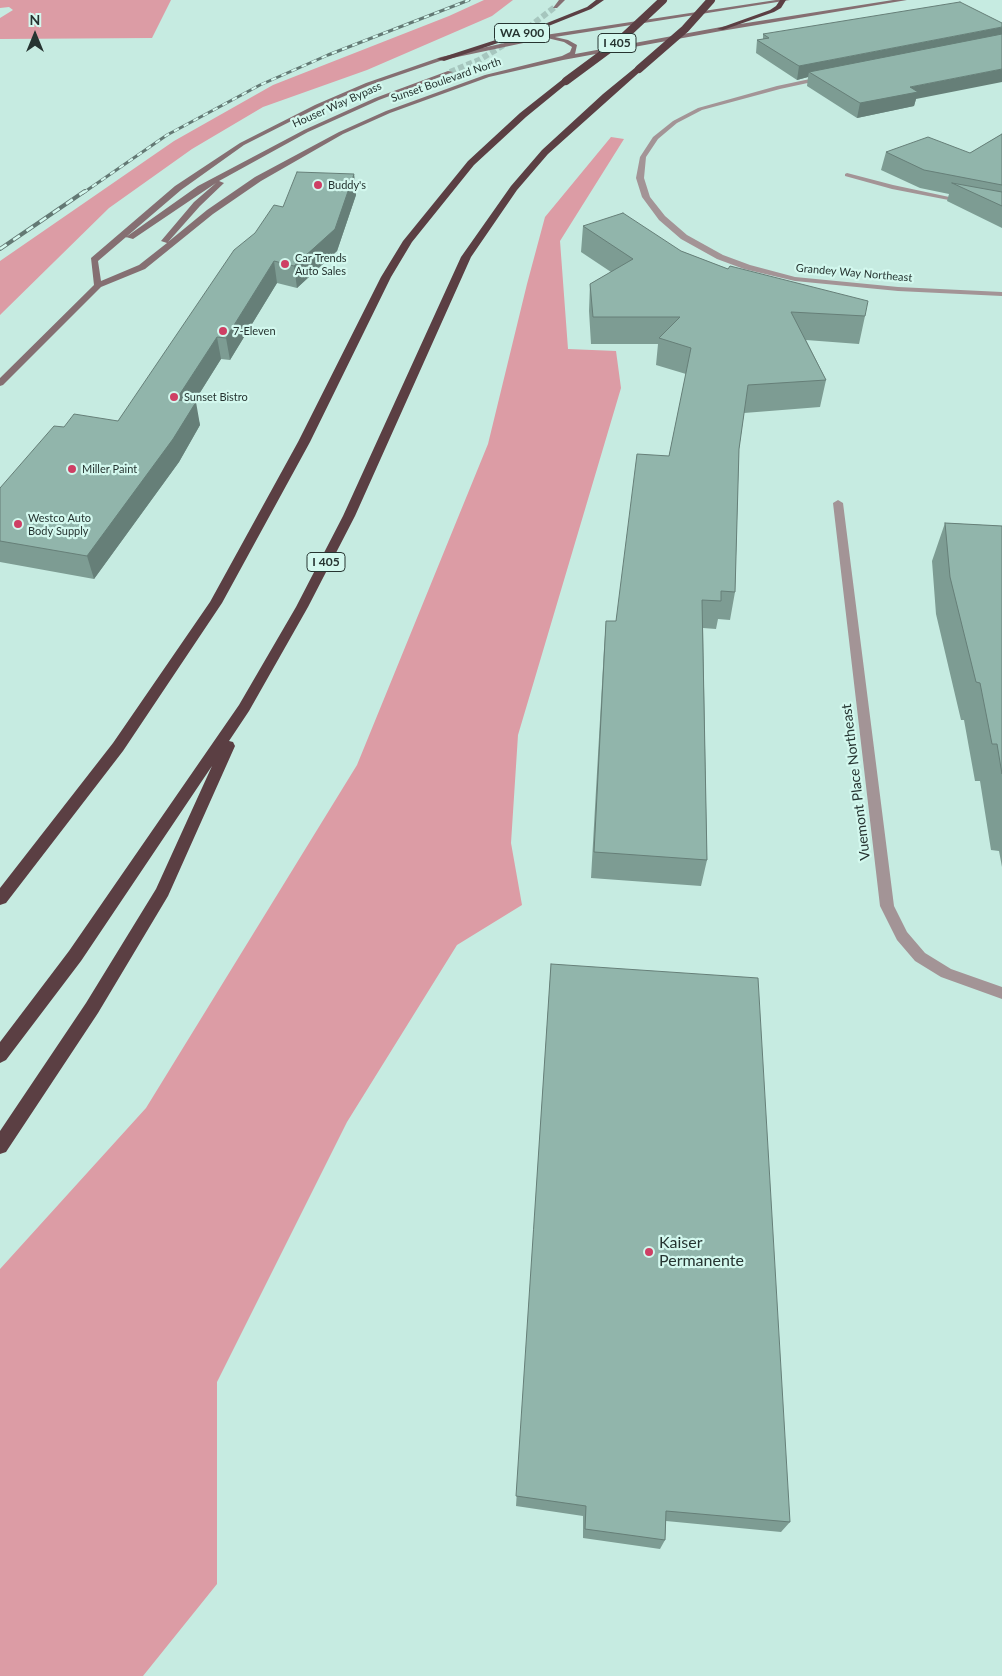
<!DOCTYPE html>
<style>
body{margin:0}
#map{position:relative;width:1002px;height:1676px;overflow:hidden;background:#c6ebe1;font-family:Lato,sans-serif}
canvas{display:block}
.north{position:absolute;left:10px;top:10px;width:50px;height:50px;-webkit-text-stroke:4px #d3f8ee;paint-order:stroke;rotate:0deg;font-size:14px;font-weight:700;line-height:20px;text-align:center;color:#263431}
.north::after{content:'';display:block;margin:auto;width:18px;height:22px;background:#263431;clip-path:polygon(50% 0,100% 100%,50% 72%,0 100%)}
</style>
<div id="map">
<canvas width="1002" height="1676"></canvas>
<div class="north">N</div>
</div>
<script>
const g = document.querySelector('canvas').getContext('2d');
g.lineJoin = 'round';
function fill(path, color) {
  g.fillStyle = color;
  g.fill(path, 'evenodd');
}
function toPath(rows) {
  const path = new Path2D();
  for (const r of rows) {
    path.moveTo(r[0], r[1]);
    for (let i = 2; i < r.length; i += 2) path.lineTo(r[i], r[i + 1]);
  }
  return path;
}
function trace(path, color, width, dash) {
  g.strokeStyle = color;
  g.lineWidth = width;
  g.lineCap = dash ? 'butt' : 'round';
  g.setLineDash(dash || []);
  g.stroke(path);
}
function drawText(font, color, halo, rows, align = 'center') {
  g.font = font + ' Lato,sans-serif';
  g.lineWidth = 4.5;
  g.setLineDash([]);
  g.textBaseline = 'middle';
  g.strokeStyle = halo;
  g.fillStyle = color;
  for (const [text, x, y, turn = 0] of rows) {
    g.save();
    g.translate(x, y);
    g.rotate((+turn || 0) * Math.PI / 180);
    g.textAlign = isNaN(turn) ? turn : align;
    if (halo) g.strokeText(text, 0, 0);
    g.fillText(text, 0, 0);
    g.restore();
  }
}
const green = toPath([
 [0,0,171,0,152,38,0,39,0,18,13,10,9,7,0,8],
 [484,0,513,0,492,16,367,70,263,107,192,149,109,208,0,315,0,261,174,141,273,85,449,16],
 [611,137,624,139,560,241,568,349,616,351,621,388,518,735,511,843,522,905,457,945,347,1122,217,1382,217,1584,143,1676,0,1676,0,1269,146,1108,357,765,488,444,527,284,545,217]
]);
const secondaryTunnel = toPath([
 [450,72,479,60,512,40,555,7]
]);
const street = toPath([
 [824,76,826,77,826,79,780,89,702,110,677,123,658,139,646,157,644,178,650,197,665,216,687,235,723,255,750,265,795,277,898,287,1002,292,1002,296,898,291,795,281,744,269,717,259,681,239,659,220,642,197,636,178,640,157,653,137,673,121,698,108,777,86,824,76],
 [847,173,893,185,968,201,964,203,892,189,845,176,845,174,847,173],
 [838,500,843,503,894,906,907,932,925,953,951,969,1002,987,1002,999,941,977,915,961,897,940,880,906,833,503,838,500]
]);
const secondary = toPath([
 [559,0,565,0,557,8,553,8,559,0],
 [776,0,790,0,555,37,568,40,577,45,575,54,721,27,893,0,907,0,721,31,563,60,489,77,390,113,343,134,261,181,213,214,145,269,101,287,3,385,0,386,0,378,94,285,91,258,175,186,240,143,315,105,366,83,441,57,532,37,776,0],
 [547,38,564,42,572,47,570,52,562,56,485,75,386,111,339,132,255,177,207,210,168,242,200,206,224,183,219,181,308,132,379,100,453,72,448,71,375,98,304,130,198,186,126,237,133,239,216,183,194,202,161,241,167,243,139,265,101,281,98,261,181,190,244,145,319,107,370,85,443,60,547,38]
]);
const highway = toPath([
 [596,0,604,0,591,9,546,27,444,61,437,59,542,25,587,7,596,0],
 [780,0,786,0,781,8,774,12,723,30,717,29,770,10,776,6,780,0],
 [636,67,643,69,548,154,517,190,471,257,355,516,308,607,249,711,229,741,233,742,235,746,168,896,98,1013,6,1152,0,1154,0,1131,86,1003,156,889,212,766,81,961,6,1060,0,1063,0,1042,69,951,239,705,296,607,343,516,461,257,511,186,542,150,603,94,636,67],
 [563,79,570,81,526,117,474,165,412,242,391,277,310,442,222,603,123,751,6,903,0,905,0,888,113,743,210,602,298,442,381,277,403,241,468,161,520,113,563,79]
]);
const railFar1 = toPath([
 [83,193,167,135,260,85,328,55,469,0]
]);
const rail = toPath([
 [0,249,85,191]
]);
const highwayBridge = toPath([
 [639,69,685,29,711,0],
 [566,81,616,44,663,0]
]);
const wall = toPath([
 [763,34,916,99,914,106,857,118,807,86,808,77,797,80,756,53,757,40,763,39],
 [1002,134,1002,228,947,201,949,194,920,188,881,170,886,152,970,153],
 [354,174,356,195,337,251,297,288,277,283,230,360,221,359,194,402,200,425,179,462,94,579,0,562,0,488,64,427,118,421,255,233],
 [583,226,681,251,728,269,865,316,859,344,806,340,826,380,820,407,744,413,739,449,735,592,730,620,718,619,716,629,703,628,707,860,701,886,591,878,604,649,606,621,616,621,669,456,686,374,656,365,658,344,591,344,589,311,590,284,611,272,581,252],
 [945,523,1002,526,1002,867,999,851,991,850,980,781,975,781,964,720,961,720,936,614,932,561],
 [551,964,790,1522,781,1532,666,1521,665,1540,660,1549,583,1538,583,1516,516,1506]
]);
const shadedWall = toPath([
 [1002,27,1002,40,809,72,808,77,797,80,799,66],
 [1002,69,1002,82,916,99,914,106,857,118,860,103,910,87],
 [354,174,356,195,337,251,297,288,294,266],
 [274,261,277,283,230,360,226,338],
 [217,337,221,359,181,423,176,400],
 [196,402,200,425,179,462,94,579,87,556]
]);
const building = toPath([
 [960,2,1002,23,1002,27,799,66,757,40,769,38,763,34,960,2],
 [1002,34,1002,69,910,87,918,92,860,103,809,72,1002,34],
 [1002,134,1002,185,924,170,886,152,928,137,970,153,1002,134],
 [297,172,354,174,335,229,294,266,274,261,226,338,217,337,176,400,196,402,173,439,87,556,0,541,0,488,54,426,64,427,74,414,118,421,234,250,255,233,274,205,283,207,297,172],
 [952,183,1002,192,1002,206,952,183],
 [623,213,681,251,728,269,730,266,868,301,865,316,791,312,826,380,748,385,739,449,735,592,721,591,721,601,702,600,707,860,594,852,606,621,616,621,637,454,669,456,691,348,659,338,680,317,593,317,590,284,633,259,583,226,623,213],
 [945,523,1002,526,1002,774,997,744,992,744,980,683,976,682,950,577,945,523],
 [551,964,758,978,790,1522,666,1511,665,1540,585,1529,586,1506,516,1496,551,964]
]);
const markers = [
 [318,185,5,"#ce3f64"],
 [285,264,5,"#ce3f64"],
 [223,331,5,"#ce3f64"],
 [174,397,5,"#ce3f64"],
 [72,469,5,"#ce3f64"],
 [18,524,5,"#ce3f64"],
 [649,1252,5,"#ce3f64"]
];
const farStreetnames = [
 ["Sunset Boulevard North",446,80,-19],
 ["Houser Way Bypass",337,105,-24],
 ["Grandey Way Northeast",854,273,5]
];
const farPoinames = [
 ["Buddy's",328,185],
 ["Car Trends",295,258],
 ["Auto Sales",295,271],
 ["7-Eleven",233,331],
 ["Sunset Bistro",184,397],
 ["Miller Paint",82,469],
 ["Westco Auto",28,518],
 ["Body Supply",28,531]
];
const shields = [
 [522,33,55],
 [617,43,38],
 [326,562,38]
];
const shieldNames = [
 ["WA 900",522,33],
 ["I 405",617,43],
 ["I 405",326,562]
];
const streetNames = [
 ["Vuemont Place Northeast",856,782,-97]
];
const nearPoinames = [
 ["Kaiser",659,1243],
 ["Permanente",659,1261]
];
fill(green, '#dc9ca5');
trace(secondaryTunnel, '#a6c6be', 6, [6, 3]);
fill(street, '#a39496');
fill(secondary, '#856f72');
fill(highway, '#5b3f43');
trace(railFar1, '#637974', 3);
trace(rail, '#637974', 4);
trace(railFar1, '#d3f8ee', 2, [5.5]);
trace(rail, '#d3f8ee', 2.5, [8]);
trace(highwayBridge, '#5b3f43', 8);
fill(wall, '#7d9c93');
fill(shadedWall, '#667f78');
fill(building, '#91b5ab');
trace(building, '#667f78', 1);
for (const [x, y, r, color] of markers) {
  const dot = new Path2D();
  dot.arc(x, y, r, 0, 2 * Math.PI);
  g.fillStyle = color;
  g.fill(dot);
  trace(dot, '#d3f8ee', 2);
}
drawText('11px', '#263431', '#d3f8ee', farStreetnames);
drawText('11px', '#263431', '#d3f8ee', farPoinames, 'left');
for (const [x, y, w] of shields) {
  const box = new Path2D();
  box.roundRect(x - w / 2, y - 9.5, w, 19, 4);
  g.fillStyle = '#d3f8ee';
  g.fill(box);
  trace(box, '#263431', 1);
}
drawText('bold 12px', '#263431', null, shieldNames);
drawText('14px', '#263431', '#d3f8ee', streetNames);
drawText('16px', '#263431', '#d3f8ee', nearPoinames, 'left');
</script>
